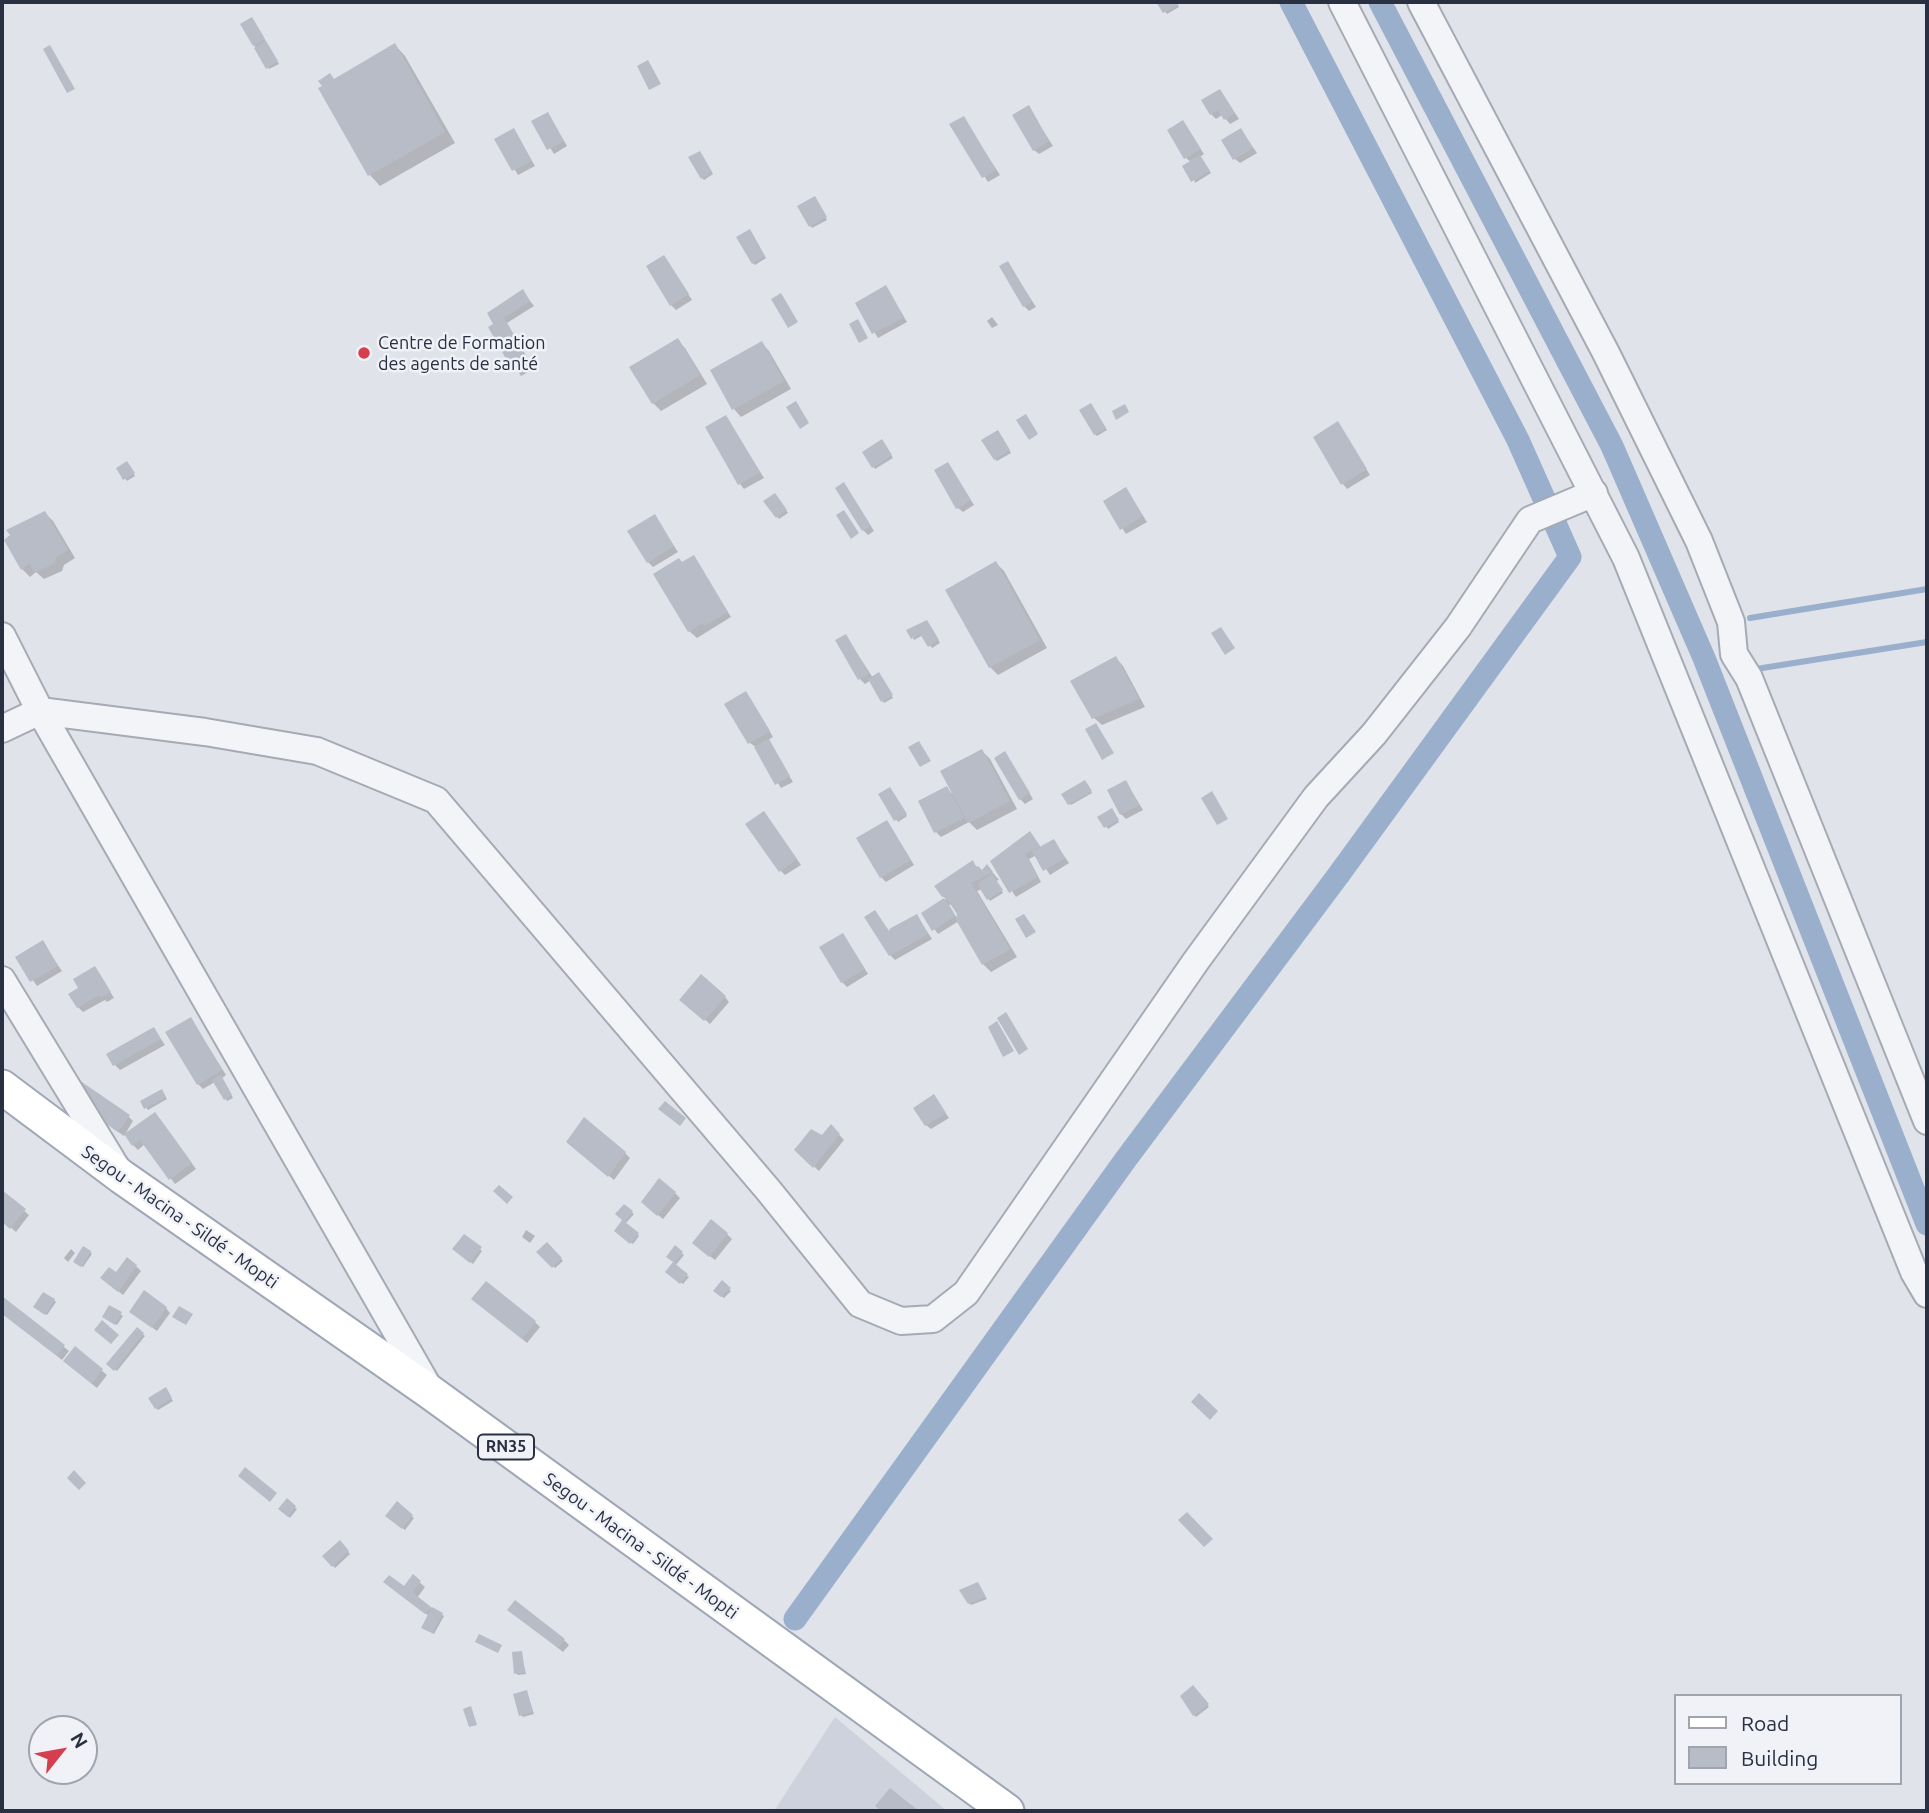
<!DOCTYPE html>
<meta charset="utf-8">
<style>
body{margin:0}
#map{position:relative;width:1929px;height:1813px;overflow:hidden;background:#e0e3ea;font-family:Ubuntu,sans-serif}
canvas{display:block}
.frame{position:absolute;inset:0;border:4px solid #283042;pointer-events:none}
.legend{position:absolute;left:1674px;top:1694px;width:228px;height:91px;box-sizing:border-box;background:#f0f2f7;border:2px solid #a0a4af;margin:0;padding:9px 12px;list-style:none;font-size:21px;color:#283042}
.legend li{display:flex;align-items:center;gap:14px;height:35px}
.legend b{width:35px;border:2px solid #a0a4af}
.north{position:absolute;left:28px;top:1715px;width:70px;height:70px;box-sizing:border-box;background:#f0f2f7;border:2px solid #a0a4af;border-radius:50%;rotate:59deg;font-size:19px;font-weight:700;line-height:28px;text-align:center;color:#283042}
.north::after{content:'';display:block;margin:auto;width:24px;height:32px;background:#d53e4e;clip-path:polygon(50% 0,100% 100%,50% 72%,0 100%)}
</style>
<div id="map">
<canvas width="1929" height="1813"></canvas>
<div class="frame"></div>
<ul class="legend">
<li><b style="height:9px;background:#fff"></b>Road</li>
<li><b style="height:19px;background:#b7bcc7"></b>Building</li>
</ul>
<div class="north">N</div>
</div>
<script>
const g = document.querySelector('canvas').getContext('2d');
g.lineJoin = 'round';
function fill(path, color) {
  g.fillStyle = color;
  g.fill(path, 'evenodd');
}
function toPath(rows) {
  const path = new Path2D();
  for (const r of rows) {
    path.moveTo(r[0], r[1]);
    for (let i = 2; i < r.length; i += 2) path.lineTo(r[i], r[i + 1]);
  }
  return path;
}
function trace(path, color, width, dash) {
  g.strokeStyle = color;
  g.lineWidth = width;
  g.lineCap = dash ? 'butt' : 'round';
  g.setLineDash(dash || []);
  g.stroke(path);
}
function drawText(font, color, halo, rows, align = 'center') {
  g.font = font + ' Ubuntu,sans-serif';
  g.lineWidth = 5;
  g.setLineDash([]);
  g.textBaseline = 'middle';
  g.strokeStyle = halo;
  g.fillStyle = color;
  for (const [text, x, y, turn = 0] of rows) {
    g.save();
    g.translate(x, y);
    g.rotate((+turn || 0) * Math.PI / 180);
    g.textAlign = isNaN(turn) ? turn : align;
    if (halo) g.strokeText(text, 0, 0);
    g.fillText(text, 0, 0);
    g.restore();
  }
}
const built = toPath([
 [835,1717,947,1811,774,1811]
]);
const shadow = toPath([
 [1158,2,1176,2,1179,7,1167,14],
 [254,21,279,64,269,69,254,45],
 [395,45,405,56,455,143,380,186,370,175,321,89],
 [1220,91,1239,119,1230,124,1222,115,1216,119,1211,114],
 [1028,107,1053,146,1039,154,1034,150],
 [548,114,567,146,554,154,534,122],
 [963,118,1000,175,988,182,952,125],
 [1182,122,1204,154,1200,157,1211,173,1195,183,1191,162,1186,158],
 [514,130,535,166,518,175,497,140],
 [1241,130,1257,153,1240,163,1235,159],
 [702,155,713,174,704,180,702,178],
 [816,200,827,220,812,228,799,207],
 [751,233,766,258,755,265,753,263],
 [664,257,692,300,676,310,671,305],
 [1008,263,1036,307,1029,311,1024,306],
 [886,288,907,322,878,338,857,304],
 [523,292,534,306,507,323,534,369,521,376,490,328],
 [992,317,998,325,992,328,987,321],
 [677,340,685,348,707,384,661,411,653,403],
 [762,343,769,351,791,389,741,417,734,409],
 [1092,407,1107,430,1097,436,1095,434],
 [726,417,764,478,744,489,740,484],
 [1338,423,1370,475,1347,489,1343,484],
 [999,434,1011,453,997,461,995,459],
 [883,443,893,458,875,469,864,453],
 [948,464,974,505,963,512,958,508],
 [129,465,135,476,127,481,118,468],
 [1126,489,1147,522,1126,534,1105,502],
 [848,490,874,531,868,535,863,530],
 [776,497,788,513,779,519,766,502],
 [45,513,53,521,75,558,64,565,62,571,44,579,36,572,30,577,22,569],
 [655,517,678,552,653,567,648,562],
 [693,557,731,617,697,638,689,631,682,564],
 [996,563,1004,571,1047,648,998,675,990,667],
 [929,624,940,643,932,648,923,635,914,640,913,638],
 [846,636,873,678,881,677,893,698,884,703,871,680,865,684,860,679],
 [1116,658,1123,666,1145,707,1102,725,1094,718],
 [750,698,773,737,768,740,793,782,781,788,756,747,750,743,726,705],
 [982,751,990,759,1017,809,977,830,969,822,941,837,936,832,946,788,955,796],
 [1005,754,1033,799,1025,804,1020,799],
 [1126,782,1143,810,1126,819,1121,814],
 [1087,784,1092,793,1071,805,1069,803],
 [892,791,907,816,898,822,880,795],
 [1113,812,1119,822,1108,829,1100,817],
 [768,818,801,865,785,875,780,870],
 [887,822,914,865,886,882,881,877],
 [1034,838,1041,848,1054,841,1069,863,1050,875,1037,855,1029,859,1041,882,1016,897,992,861],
 [972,862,983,873,988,867,999,880,996,881,1003,893,990,901,982,889,977,891,1017,957,991,972,983,964,959,921,938,934,923,913,946,899,943,896],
 [952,904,959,914,958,920,949,905],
 [875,912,889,931,917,916,932,939,895,960,890,955],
 [843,935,868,974,847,987,842,982],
 [43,943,62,971,37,986,18,958],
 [99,974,114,998,107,1002,105,1000,83,1012,78,1007,80,989],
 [725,997,729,1002,710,1024,687,1004],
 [191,1019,226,1075,222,1078,233,1098,227,1101,215,1082,203,1089,198,1084],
 [154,1029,165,1045,120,1070,115,1065],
 [163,1093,167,1099,148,1110,142,1102],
 [934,1096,949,1118,931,1129,926,1125],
 [72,1100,129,1117,133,1121,124,1136],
 [160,1119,196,1169,175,1184,145,1144,138,1150,133,1145],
 [831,1126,844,1140,819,1171,796,1150,822,1137],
 [573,1146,625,1153,630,1158,614,1180],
 [2,1192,29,1215,16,1232,2,1220],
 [675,1193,680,1198,663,1219,648,1207],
 [624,1206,634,1214,625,1224,639,1236,633,1244,616,1231,625,1220],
 [526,1230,535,1236,530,1243,522,1237],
 [727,1234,732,1239,715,1260,699,1248],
 [464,1236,482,1251,473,1264,454,1249],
 [547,1244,563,1261,555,1268,539,1252],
 [675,1248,684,1255,675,1266,689,1277,683,1284,667,1272,675,1262],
 [71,1249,75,1253,68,1262,64,1258],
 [90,1252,92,1254,83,1267,77,1263],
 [136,1266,141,1271,123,1295,108,1283,116,1274],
 [722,1283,731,1291,724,1298,715,1291],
 [2,1298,69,1351,62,1360,2,1313],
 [54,1300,56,1302,47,1315,37,1309],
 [479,1304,535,1322,540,1327,527,1343],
 [110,1307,123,1316,117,1325,106,1319],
 [166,1308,170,1313,157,1331,136,1316],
 [137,1329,145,1336,117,1371,109,1364],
 [76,1349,107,1375,97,1388,70,1366],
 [167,1392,173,1401,158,1410,156,1408],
 [287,1501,297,1509,290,1518,280,1509],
 [397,1504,414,1518,405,1530,388,1516],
 [340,1543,350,1554,335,1568,324,1556],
 [413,1577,425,1587,417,1598,444,1616,434,1634,425,1629,429,1616,390,1587,404,1589],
 [979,1586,987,1599,971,1605,969,1603],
 [515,1614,564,1640,569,1645,563,1652],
 [521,1653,526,1674,518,1675,516,1673],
 [1193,1688,1209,1707,1196,1717,1194,1715],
 [527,1692,534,1714,523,1717,521,1715]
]);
const stream = toPath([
 [1750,618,1927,589],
 [1756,669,1927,642]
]);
const canal = toPath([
 [1380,2,1612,446,1704,658,1927,1224],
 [795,1619,1126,1159,1337,877,1570,557,1518,440,1291,2]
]);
const building = toPath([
 [1156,2,1176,2,1178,5,1163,13],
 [252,17,265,39,253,46,240,24],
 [266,41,278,61,266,69,254,48],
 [395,43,445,132,368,176,318,88,322,86,318,81,330,73,334,79],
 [50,45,75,89,67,93,43,49],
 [648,60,661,84,649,90,637,66],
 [1220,89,1235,113,1224,120,1218,110,1210,115,1201,100],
 [1029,105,1049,141,1033,151,1012,115],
 [548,112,564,141,547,150,531,121],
 [964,116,996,170,982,178,949,124],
 [1183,120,1201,149,1184,159,1167,130],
 [514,128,532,161,512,171,494,139],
 [1241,128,1253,148,1233,160,1221,140],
 [700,151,712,172,701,179,688,157],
 [1200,155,1210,171,1191,182,1182,166],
 [815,196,827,217,809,227,797,206],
 [750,229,765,256,752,264,736,237],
 [664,255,689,294,670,306,646,266],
 [1008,261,1032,302,1023,307,999,266],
 [886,285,904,317,872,334,855,303],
 [523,289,530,301,504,318,530,363,514,373,488,327,493,324,487,313],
 [781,293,798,322,788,328,771,299],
 [858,319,868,338,859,343,849,324],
 [678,338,700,375,652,404,629,367],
 [762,341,784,381,732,410,710,370],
 [796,401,809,423,800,429,786,407],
 [1091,403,1106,428,1094,435,1079,410],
 [1125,404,1129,412,1116,420,1112,411],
 [1026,414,1038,434,1029,440,1016,420],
 [726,415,760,472,738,485,705,427],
 [1338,421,1367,469,1341,485,1313,437],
 [998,430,1010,450,994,460,981,440],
 [882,439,892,455,872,468,862,452],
 [127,461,135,473,123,480,116,468],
 [948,462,971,500,956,509,934,470],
 [844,482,871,526,862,531,835,488],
 [1126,487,1143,516,1120,530,1103,501],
 [775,493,787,510,776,518,763,501],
 [844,510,859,533,851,539,836,515],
 [45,511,68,550,56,557,55,563,34,573,30,563,21,570,4,540,10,535,6,530],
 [655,514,674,546,647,563,627,531],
 [694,555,728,612,704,626,703,623,688,632,653,574,679,558,682,562],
 [996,561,1040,640,989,668,945,590],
 [927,620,939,640,928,647,920,634,911,639,906,630],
 [1221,627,1235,648,1225,655,1211,633],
 [846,634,869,674,858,680,835,640],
 [1116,656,1139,699,1092,719,1070,681],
 [879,672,893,695,881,702,868,679],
 [746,691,770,731,748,744,724,704],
 [1096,723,1114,753,1102,760,1085,729],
 [769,739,790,776,775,785,754,747],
 [919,741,931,761,920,767,908,747],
 [982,749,1010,801,968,823,940,771],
 [1005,751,1030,793,1019,800,994,758],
 [1085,780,1092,791,1068,805,1061,794],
 [1126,780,1139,805,1120,815,1107,790],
 [947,786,964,818,934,833,918,801],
 [890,787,907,814,894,821,878,794],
 [1212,791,1228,819,1217,825,1201,798],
 [1112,808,1119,820,1104,828,1097,817],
 [764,811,797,859,779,872,745,824],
 [887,820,911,860,880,878,856,838],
 [1030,831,1040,846,1025,854,1038,877,1009,893,990,861],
 [1054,839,1065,858,1043,871,1032,851],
 [973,860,976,867,978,866,982,870,987,864,993,872,971,883,1010,949,982,965,956,920,957,914,945,896,942,897,934,886],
 [992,874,1003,890,987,900,977,884],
 [944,898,955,916,932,931,921,913],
 [875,910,895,940,889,929,917,914,928,934,889,956,864,917],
 [1024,914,1036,932,1026,938,1015,919],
 [843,933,865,969,841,983,819,947],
 [43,940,58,966,30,982,15,957],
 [95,966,111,992,100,998,99,995,77,1008,68,994,78,988,73,979],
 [701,974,726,996,704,1021,679,1000],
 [1006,1012,1028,1049,1019,1055,997,1018],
 [191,1017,222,1070,197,1085,165,1032],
 [997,1021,1014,1051,1003,1057,988,1027],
 [154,1027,161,1039,113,1066,106,1054],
 [221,1075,232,1095,224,1100,212,1080],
 [76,1078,130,1115,118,1132,65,1095],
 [162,1089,166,1097,144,1109,140,1101],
 [934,1094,946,1113,925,1126,913,1108],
 [665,1101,686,1118,680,1126,658,1109],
 [155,1112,192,1163,169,1180,140,1140,132,1146,124,1134],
 [584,1117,626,1152,608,1177,566,1142],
 [831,1124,840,1134,813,1168,794,1150,811,1129,822,1135],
 [659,1178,676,1192,657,1216,641,1202],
 [499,1185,513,1197,507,1204,493,1191],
 [2,1190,26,1209,10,1229,2,1222],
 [624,1204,633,1211,625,1222,639,1233,630,1244,614,1231,622,1220,615,1214],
 [711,1219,728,1233,709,1257,692,1243],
 [464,1234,482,1247,470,1263,452,1249],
 [547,1242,562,1258,552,1268,536,1252],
 [675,1245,683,1252,674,1263,688,1274,680,1284,665,1272,673,1262,666,1257],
 [83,1246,91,1251,81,1267,73,1262],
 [127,1257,137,1265,118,1292,100,1278,109,1267,116,1272],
 [722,1280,731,1288,721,1297,713,1291],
 [486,1281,536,1321,522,1339,471,1299],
 [144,1290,167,1307,152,1328,129,1312],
 [43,1292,55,1299,45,1315,33,1307],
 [2,1296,65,1345,57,1356,2,1314],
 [109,1305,122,1312,115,1325,102,1317],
 [179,1306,193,1314,186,1325,172,1317],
 [102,1320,119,1335,111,1344,94,1330],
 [137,1327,144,1333,114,1371,106,1364],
 [75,1346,103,1369,92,1384,63,1361],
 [166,1387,172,1398,155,1409,148,1398],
 [1199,1393,1218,1411,1210,1420,1191,1402],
 [245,1467,277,1493,270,1502,238,1476],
 [74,1470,86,1483,79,1490,67,1478],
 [287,1498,296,1506,288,1517,278,1509],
 [397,1501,413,1515,402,1529,385,1516],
 [1187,1512,1213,1539,1204,1547,1178,1520],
 [340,1540,349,1551,332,1567,322,1556],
 [413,1574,421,1581,412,1592,431,1607,425,1614,383,1582,389,1575,404,1586],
 [978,1582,986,1597,968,1604,959,1590],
 [515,1600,565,1639,558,1648,507,1610],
 [432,1607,443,1613,432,1633,421,1628],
 [479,1634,502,1645,498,1653,475,1642],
 [522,1651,525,1672,514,1674,512,1652],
 [1193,1685,1209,1704,1193,1716,1180,1696],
 [527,1690,533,1712,519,1716,513,1694],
 [471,1706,477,1725,469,1727,463,1709],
 [890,1788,919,1811,882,1811,875,1806]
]);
const minor = toPath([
 [1342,2,1626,558,1914,1272,1927,1294],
 [1421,2,1606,353,1699,541,1731,622,1734,654,1749,678,1927,1121],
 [2,636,40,711,430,1390],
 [2,729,40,711,205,732,317,751,436,800,769,1191,860,1304,901,1321,933,1319,966,1293,1196,961,1316,797,1374,734,1458,627,1530,520,1594,493],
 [2,980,116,1167]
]);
const major = toPath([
 [2,1087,122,1177,430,1392,1007,1811]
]);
const markers = [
 [364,353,7,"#d53e4e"]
];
const shields = [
 [506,1447,56]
];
const shieldNames = [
 ["RN35",506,1447]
];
const poiNames = [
 ["Centre de Formation",378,343],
 ["des agents de santé",378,364]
];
const streetNames = [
 ["Segou - Macina - Sildé - Mopti",180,1217,35],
 ["Segou - Macina - Sildé - Mopti",641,1546,36]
];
fill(built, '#ced2dc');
fill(shadow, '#0003');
trace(stream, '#99afcc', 6);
trace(canal, '#99afcc', 23);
fill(building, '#b7bcc7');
trace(minor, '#a5aab4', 30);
trace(major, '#9fa7b6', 37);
trace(minor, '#f3f4f8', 26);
trace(major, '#fff', 33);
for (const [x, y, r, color] of markers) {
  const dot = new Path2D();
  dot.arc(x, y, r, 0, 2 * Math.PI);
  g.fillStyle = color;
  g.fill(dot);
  trace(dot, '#f0f2f7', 2.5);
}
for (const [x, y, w] of shields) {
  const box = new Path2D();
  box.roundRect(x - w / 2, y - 12.5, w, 25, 5);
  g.fillStyle = '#f0f2f7';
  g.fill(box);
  trace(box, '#283042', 2);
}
drawText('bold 16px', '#283042', null, shieldNames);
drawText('18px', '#283042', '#f0f2f7', poiNames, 'left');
drawText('18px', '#283042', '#f0f2f7', streetNames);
</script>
